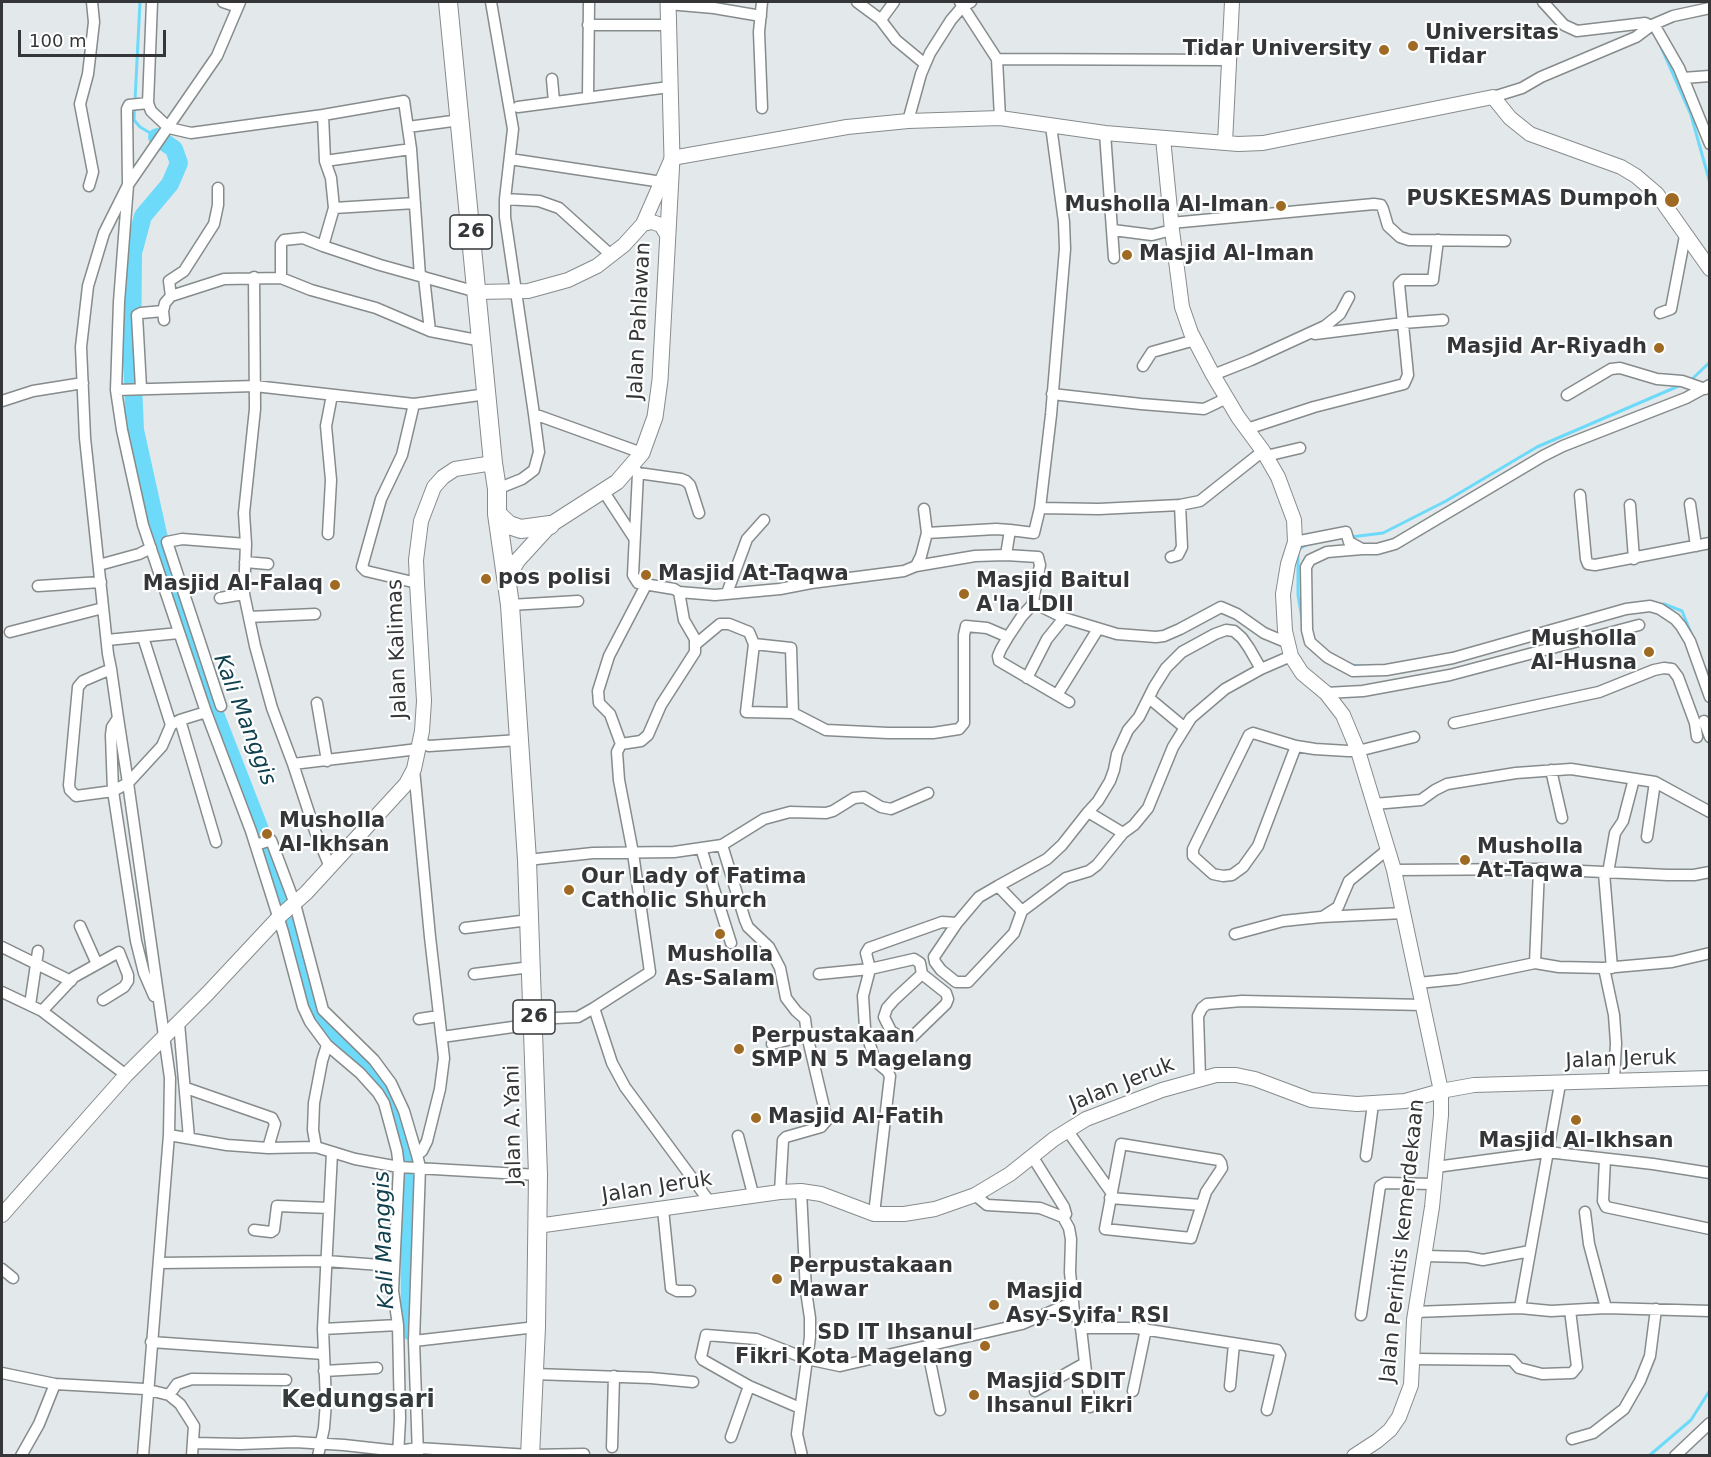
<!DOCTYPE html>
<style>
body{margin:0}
#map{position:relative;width:1711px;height:1457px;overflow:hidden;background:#e3e8ea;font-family:"DejaVu Sans",sans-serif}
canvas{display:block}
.frame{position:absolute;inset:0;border:3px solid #343637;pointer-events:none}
.scale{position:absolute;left:18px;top:30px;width:148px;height:27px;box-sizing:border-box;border:3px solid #343637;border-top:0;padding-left:8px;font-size:18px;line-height:21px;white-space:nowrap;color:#343637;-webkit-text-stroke:4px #fff;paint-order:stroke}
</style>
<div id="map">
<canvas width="1711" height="1457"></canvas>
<div class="frame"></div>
<div class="scale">100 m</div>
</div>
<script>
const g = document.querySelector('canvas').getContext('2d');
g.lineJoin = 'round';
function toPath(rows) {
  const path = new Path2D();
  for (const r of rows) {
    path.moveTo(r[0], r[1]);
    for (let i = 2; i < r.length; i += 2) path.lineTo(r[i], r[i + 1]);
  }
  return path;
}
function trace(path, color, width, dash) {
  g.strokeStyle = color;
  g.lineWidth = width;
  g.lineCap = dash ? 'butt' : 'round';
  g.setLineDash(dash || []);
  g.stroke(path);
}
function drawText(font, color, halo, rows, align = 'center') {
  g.font = font + ' "DejaVu Sans",sans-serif';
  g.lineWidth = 4.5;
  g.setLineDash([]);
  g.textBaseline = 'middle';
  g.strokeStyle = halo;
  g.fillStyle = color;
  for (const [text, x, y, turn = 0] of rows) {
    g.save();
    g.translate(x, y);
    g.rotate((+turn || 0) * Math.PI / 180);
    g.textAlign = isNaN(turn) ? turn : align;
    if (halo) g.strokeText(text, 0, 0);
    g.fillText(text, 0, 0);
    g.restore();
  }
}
const stream = toPath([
 [140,2,134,120,140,127,157,137],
 [1661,47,1691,115,1710,183],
 [1690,381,1710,362],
 [1351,537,1383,533,1446,501,1537,447,1681,385],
 [1660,605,1664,604,1682,611,1691,633],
 [1302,619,1298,595,1298,550,1307,544],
 [1349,665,1364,666],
 [1706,669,1710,679],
 [1647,1456,1650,1455,1691,1420,1710,1390]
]);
const river = toPath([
 [157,137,174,149,179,163,170,184,143,216,133,253,132,360,135,430,158,534,180,617,210,701,266,845,316,1014,328,1029,363,1060,392,1096,409,1169,410,1331]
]);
const street = toPath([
 [152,2,148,103,151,111,169,128,191,133,323,115,404,101,411,149,420,276],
 [223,2,238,7],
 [491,2,513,129,505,199,505,217,534,414,642,453],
 [857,2,880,19,883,17,894,2],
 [960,2,997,59,1000,118],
 [1543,2,1564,25,1577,31,1645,23,1656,28,1679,68,1710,144],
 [668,4,714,8,761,16],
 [880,19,896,40,925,64],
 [588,25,667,25],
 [997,59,1228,60],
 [1683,78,1710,76],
 [552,79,554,102],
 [588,96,589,2],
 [1493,97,1522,88,1541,77,1636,37,1652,25,1673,16,1710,8],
 [148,103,129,105,127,109,128,185,119,302,116,390,122,430,143,525,206,712,251,831,283,932,303,1007,310,1022,327,1045,360,1073,378,1093,384,1103,390,1125,397,1151,399,1167,393,1291,398,1325,400,1419,398,1456],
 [518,107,669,87],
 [762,108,759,32,762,2],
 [323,115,325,161,331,178,334,208,323,246,380,265,477,292],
 [908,121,921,74,930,53,951,20,963,6,971,2],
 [1051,126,1064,222,1065,249,1051,415,1040,508,1099,509,1180,505,1200,501,1263,451],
 [408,127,460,120],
 [1105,133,1114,258],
 [510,159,662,182],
 [325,161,411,149],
 [89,186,93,172,80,104,88,74,94,22,92,2],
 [505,199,539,201,559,208,611,255],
 [334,208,415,203],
 [1171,223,1374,204,1381,205,1383,209,1388,226,1400,237,1409,240,1505,241],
 [1113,230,1152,235,1172,230],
 [254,277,255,409,244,513,246,544,244,594,255,646,272,708,293,764,418,749],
 [424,277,430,331],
 [281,278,281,244,284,240,303,238,323,246],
 [171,296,169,281,184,271,214,224,218,205,218,188],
 [1660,313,1671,309,1685,236],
 [164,320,163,311,165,303,171,296,224,279,281,278,311,290,376,308,430,331,482,341],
 [1315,334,1403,323,1443,320],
 [1143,366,1152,352,1195,340],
 [1213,375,1251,360,1325,326,1340,314,1349,297],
 [141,388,137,315,141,313,163,311],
 [116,390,255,386,414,404,487,394],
 [1052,394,1141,404,1204,409,1227,398],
 [1567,395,1611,369,1620,368,1657,379,1682,381,1705,389],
 [2,401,33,391,83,383],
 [414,404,402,455,381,499,362,567,366,571,417,583],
 [1247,429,1314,407,1404,384,1408,375,1399,284,1403,280,1433,280,1438,240],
 [1266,456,1300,448],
 [632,466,638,473,633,575,638,583,674,589,679,592,715,595,780,589,811,583,904,571,916,566,921,556,927,533,924,509],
 [638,473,681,479,686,481,690,485,699,513],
 [497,489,522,479,534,470,539,452,534,414],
 [604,492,634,538],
 [1580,495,1586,559,1588,564,1595,565,1710,543],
 [1690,504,1696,546],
 [1630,505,1634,559],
 [927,533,996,529,1010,530],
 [328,534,331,480,326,426,332,395],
 [1295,542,1346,532,1349,542,1362,549,1377,549,1395,544,1543,456,1563,446,1686,398,1710,385],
 [1362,549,1327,552,1310,560,1306,567,1307,630,1310,642,1327,657,1353,671,1386,670,1453,658,1626,609,1650,606,1660,609,1675,619,1681,626,1690,641,1710,697],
 [1006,555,1010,530,1034,533,1040,508],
 [1171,557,1178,555,1182,547,1180,505],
 [245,562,268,564],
 [99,565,139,554,151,548],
 [916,566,975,556,1006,555,1038,557,1040,565,1033,601,1034,603,1022,616,1008,637,1001,649,998,656,999,661,1069,702],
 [38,586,101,582],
 [679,592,684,620,695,639,695,652,661,705,648,735,641,741,621,744,617,752,619,780,633,853,650,972,594,1008,612,1063,625,1087,709,1201],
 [727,593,747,539,764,520],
 [220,598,244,594],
 [1034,603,1064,618],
 [510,605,578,601],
 [249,617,315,614],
 [10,632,103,608],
 [143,637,171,725],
 [107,640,179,633],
 [696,644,720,624,729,624,749,632,754,644,746,712,793,713,791,648,754,644],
 [111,669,83,681,78,687,69,785,70,790,76,796,113,791,128,783,118,718,111,669,108,654,85,438,81,347,88,286,104,233,128,185,217,56,240,2],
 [1027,678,1047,639,1064,618,1117,634,1156,637,1164,636,1180,629,1221,607,1237,614,1264,633,1288,643],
 [1326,693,1363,691,1450,675,1639,625],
 [1057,695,1098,629],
 [1149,698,1185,728],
 [317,703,327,761],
 [221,706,167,542,182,539,246,544],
 [793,713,826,730,888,733,933,733,959,729,964,723,964,635,966,626,987,628,1008,637],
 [118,718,112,727,111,735,113,791,136,941,144,973,154,996],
 [180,720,216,842],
 [1704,721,1710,737],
 [1454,723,1599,692,1654,670,1664,668,1672,669,1678,677,1695,723,1697,737],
 [419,743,429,746,519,740],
 [621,744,610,714,599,703,598,691,609,656,646,585],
 [1296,746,1258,846,1243,867,1232,875,1223,876,1213,874,1193,856,1193,849,1249,735,1253,733,1296,746,1315,749,1348,751,1358,751,1414,737],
 [293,764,315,831,330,867],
 [414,769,430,937,444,1058,440,1089,427,1141,422,1151,417,1155,420,1167,414,1341,536,1327],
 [1551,770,1562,818],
 [1374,804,1421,800,1435,790,1447,784,1516,773,1571,769,1655,782,1710,812],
 [1123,833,1088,812,1098,801,1110,781,1114,770,1117,754,1128,730,1139,717,1154,687,1166,668,1182,652,1215,634,1226,630,1234,631,1242,638,1249,648,1261,669],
 [1647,837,1655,782],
 [256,845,271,840,295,904,323,1010,374,1060,391,1083,404,1111,417,1155],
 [722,845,745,920,748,927,769,947,780,968,786,998,796,1011,805,1019,807,1035],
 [701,848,731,943],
 [527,860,593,853,674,852,722,845,764,819,790,812,826,813,833,811,854,798,864,797,881,807,891,809,928,793],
 [1394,870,1539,869,1668,875,1694,875,1710,872],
 [1604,873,1612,968],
 [1608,873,1615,833,1623,821,1634,779],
 [998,886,1047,859,1062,845,1088,812],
 [1022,911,998,886,979,897,957,923,934,957,935,962,941,970,956,982,968,982,1014,933,1022,911,1066,878,1089,871,1097,865,1123,833,1134,825,1148,808,1173,747,1191,718,1225,689,1261,669,1291,656],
 [1324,916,1338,907,1349,881,1387,850],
 [80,926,97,964],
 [465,928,529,920],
 [1235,934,1283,921,1321,917,1404,913],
 [2,947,71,981],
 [1535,963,1539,869],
 [1604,968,1614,1015,1616,1043,1614,1082],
 [474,974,531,967],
 [819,974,870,969,866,953,869,948,942,922,957,923],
 [1418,983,1458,979,1535,963,1559,967,1604,968,1672,962,1710,953],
 [2,992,42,1011,126,1075],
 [30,1005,38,951],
 [42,1011,74,977,119,952,128,975,128,981,124,987,103,1000],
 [419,1019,439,1016],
 [534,1019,578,1017,594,1008],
 [179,1023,189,1138],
 [442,1037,534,1024],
 [772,1044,807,1035,827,1120,821,1127,786,1137,783,1140,780,1192],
 [327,1045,322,1061,314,1103,313,1130,316,1147,355,1159,399,1167,538,1175],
 [1200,1078,1198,1016,1202,1008,1207,1004,1242,1001,1423,1005],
 [186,1088,272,1118,275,1124,268,1148],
 [1067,1130,1111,1192],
 [169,1135,227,1145,268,1148,316,1147],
 [738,1136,753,1194],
 [1121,1144,1219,1160,1221,1163,1222,1168,1206,1192,1191,1238,1105,1229,1121,1144],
 [1032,1156,1064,1207,1066,1214,1063,1217],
 [1366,1156,1373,1104],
 [1605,1159,1603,1201,1606,1207,1710,1229],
 [1436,1167,1547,1152,1653,1164,1710,1173],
 [801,1191,806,1291,810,1318,810,1337,797,1434,802,1456],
 [975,1195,987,1205,1040,1208,1063,1217,1069,1228,1071,1239,1070,1272,1074,1312,1081,1328,1090,1407],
 [1110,1198,1201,1205],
 [663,1209,671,1288,677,1291,690,1291],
 [1585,1212,1589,1244,1606,1308],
 [874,1214,890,1076,887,1071,875,1061,865,1028,863,996,870,969,914,959,920,963,922,974,946,993,948,999,946,1004,912,1037,900,1037,891,1031,884,1017,887,1008,895,999,922,974],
 [254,1230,271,1232,274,1230,277,1206,329,1208],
 [1424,1256,1467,1257,1483,1260,1530,1251],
 [159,1263,326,1261,394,1266],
 [2,1269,13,1278],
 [1520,1308,1560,1084],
 [1415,1312,1520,1308,1551,1311,1606,1308,1710,1311],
 [1361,1315,1380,1186,1385,1183,1434,1184],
 [1081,1328,1136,1328,1277,1350,1280,1355,1267,1410],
 [323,1329,398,1325],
 [414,1341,418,1455],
 [151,1342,324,1354],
 [927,1347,940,1410],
 [1413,1359,1512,1360,1519,1368,1542,1374,1572,1373,1577,1367,1570,1310],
 [324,1371,377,1368],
 [2,1373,55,1384,145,1389,169,1395,180,1404,194,1426,192,1456],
 [534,1374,651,1378,693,1382],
 [1230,1386,1234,1344],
 [1035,1391,1085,1363],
 [1133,1391,1146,1329],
 [169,1395,177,1384,192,1379,286,1380],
 [800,1408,749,1386,703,1360,701,1357,706,1335,756,1339,807,1359,840,1366,1022,1324,1073,1302],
 [731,1437,749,1386],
 [1572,1439,1593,1433,1624,1409,1640,1381,1650,1356,1656,1309],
 [194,1443,240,1444,295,1442,344,1445,398,1451,418,1448,530,1455,584,1454],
 [612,1447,614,1376],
 [21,1456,39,1424,55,1384],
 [143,1456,169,1135,170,1078,128,783,162,746,171,725,180,720,206,712],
 [318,1456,324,1428,326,1402,323,1329,332,1153],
 [1675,1456,1710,1423]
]);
const secondary = toPath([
 [1163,138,1172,230,1182,307,1191,333,1213,375,1238,417,1263,451,1278,477,1294,520,1295,542,1288,564,1283,594,1285,631,1291,656,1302,673,1326,693,1343,715,1358,751,1394,870,1441,1091,1441,1115,1432,1207,1414,1320,1411,1385,1399,1417,1390,1430,1377,1441,1354,1456],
 [1225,143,1232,2],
 [643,224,652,222,661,225,666,233],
 [477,292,528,291,568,280,597,266,624,245,643,224,672,158,847,127,908,121,1000,118,1105,133,1238,144,1263,143,1493,97,1510,118,1530,134,1621,167,1636,176,1657,194,1710,269],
 [2,1215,126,1075,208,993,280,916,306,893,406,784,414,769,422,731,424,701,417,583,416,560,421,521,434,487,443,477,455,469,493,463],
 [537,1226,780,1192,801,1191,821,1194,874,1214,904,1214,935,1209,975,1195,1010,1174,1054,1139,1086,1119,1162,1090,1216,1075,1236,1075,1255,1079,1311,1100,1357,1104,1405,1101,1441,1091,1474,1085,1710,1078]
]);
const primary = toPath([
 [506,579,518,560,550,525,617,482,642,453,655,417,660,380,672,158,668,2]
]);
const highway = toPath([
 [448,2,493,463,497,489,497,514,510,605,527,860,538,1175,536,1327,530,1456],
 [497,514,509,525,521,529,550,525]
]);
const markers = [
 [1413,46,6,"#9f6a23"],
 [1384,50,6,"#9f6a23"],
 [1672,200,8,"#9f6a23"],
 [1281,206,6,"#9f6a23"],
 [1127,255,6,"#9f6a23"],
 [1659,348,6,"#9f6a23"],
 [646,575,6,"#9f6a23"],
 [486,579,6,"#9f6a23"],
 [335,585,6,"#9f6a23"],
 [964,594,6,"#9f6a23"],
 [1649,652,6,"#9f6a23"],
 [267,834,6,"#9f6a23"],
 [1465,860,6,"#9f6a23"],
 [569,890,6,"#9f6a23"],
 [720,934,6,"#9f6a23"],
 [739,1049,6,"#9f6a23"],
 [756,1118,6,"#9f6a23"],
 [1576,1120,6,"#9f6a23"],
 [777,1279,6,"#9f6a23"],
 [994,1305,6,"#9f6a23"],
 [985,1346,6,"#9f6a23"],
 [974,1395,6,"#9f6a23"]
];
const shields = [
 [471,232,42],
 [534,1017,42]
];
const shieldNames = [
 ["26",471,232],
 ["26",534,1017]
];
const poiNames = [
 ["Universitas",1425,34],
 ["Tidar",1425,58],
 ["Tidar University",1372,50,"right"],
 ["PUSKESMAS Dumpoh",1658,200,"right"],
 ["Musholla Al-Iman",1269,206,"right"],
 ["Masjid Al-Iman",1139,255],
 ["Masjid Ar-Riyadh",1647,348,"right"],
 ["Masjid At-Taqwa",658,575],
 ["pos polisi",498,579],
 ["Masjid Baitul",976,582],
 ["A'la LDII",976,606],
 ["Masjid Al-Falaq",323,585,"right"],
 ["Musholla",1637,640,"right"],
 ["Al-Husna",1637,664,"right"],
 ["Musholla",279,822],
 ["Al-Ikhsan",279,846],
 ["Musholla",1477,848],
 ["At-Taqwa",1477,872],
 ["Our Lady of Fatima",581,878],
 ["Catholic Shurch",581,902],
 ["Musholla",720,956,"center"],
 ["As-Salam",720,980,"center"],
 ["Perpustakaan",751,1037],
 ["SMP N 5 Magelang",751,1061],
 ["Masjid Al-Fatih",768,1118],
 ["Masjid Al-Ikhsan",1576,1142,"center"],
 ["Perpustakaan",789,1267],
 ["Mawar",789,1291],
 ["Masjid",1006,1293],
 ["Asy-Syifa' RSI",1006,1317],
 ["SD IT Ihsanul",973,1334,"right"],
 ["Fikri Kota Magelang",973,1358,"right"],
 ["Masjid SDIT",986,1383],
 ["Ihsanul Fikri",986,1407]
];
const streetNames = [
 ["Jalan Pahlawan",640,321,-87],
 ["Jalan Kalimas",398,649,-92],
 ["Jalan Jeruk",1621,1060,-2],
 ["Jalan Jeruk",1122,1085,-22],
 ["Jalan A.Yani",514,1125,-91],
 ["Jalan Jeruk",657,1188,-9],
 ["Jalan Perintis kemerdekaan",1403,1241,-84]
];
const waterNames = [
 ["Kali Manggis",244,720,69],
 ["Kali Manggis",385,1240,-92]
];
const quarterNames = [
 ["Kedungsari",358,1401]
];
trace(stream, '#6edafa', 3);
trace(river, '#6edafa', 18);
trace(street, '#868b8c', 13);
trace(secondary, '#868b8c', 16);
trace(primary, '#868b8c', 17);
trace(highway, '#868b8c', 20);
trace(street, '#fff', 10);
trace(secondary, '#fff', 14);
trace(primary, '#fff', 15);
trace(highway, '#fff', 18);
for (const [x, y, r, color] of markers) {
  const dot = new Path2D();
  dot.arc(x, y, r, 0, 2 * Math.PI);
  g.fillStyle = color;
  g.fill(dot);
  trace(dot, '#fff', 2);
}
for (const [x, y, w] of shields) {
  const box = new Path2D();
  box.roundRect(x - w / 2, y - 17, w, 34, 4.5);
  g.fillStyle = '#fff';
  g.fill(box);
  trace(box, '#343637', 1.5);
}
drawText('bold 20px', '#343637', null, shieldNames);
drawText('bold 21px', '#343637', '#fff', poiNames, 'left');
drawText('21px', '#343637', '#fff', streetNames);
drawText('italic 22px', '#10414e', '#fff', waterNames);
drawText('bold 24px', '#363b3c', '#fff', quarterNames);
</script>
